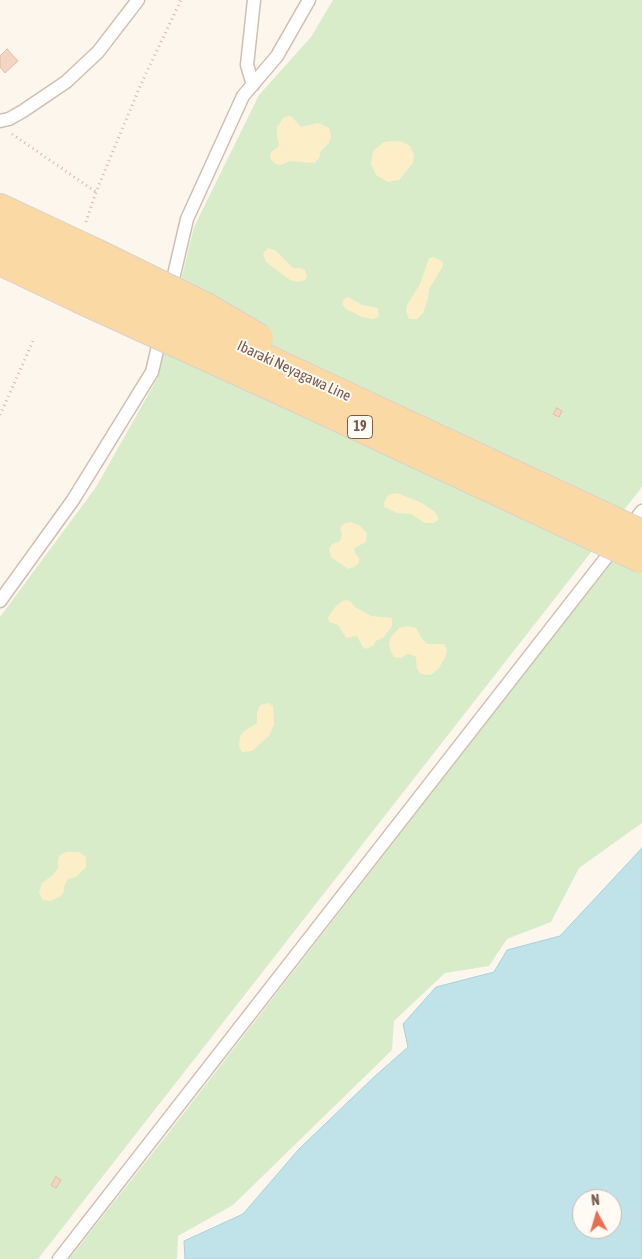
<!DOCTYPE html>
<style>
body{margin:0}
#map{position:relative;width:642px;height:1259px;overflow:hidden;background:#fdf6ec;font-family:"Asap Condensed",sans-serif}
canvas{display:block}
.north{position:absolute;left:572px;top:1189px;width:50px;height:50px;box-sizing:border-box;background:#fffaf3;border:1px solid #cabbb1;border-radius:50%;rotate:354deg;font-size:14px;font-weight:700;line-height:20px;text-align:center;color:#7a5c4d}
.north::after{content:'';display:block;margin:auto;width:18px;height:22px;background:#e76f51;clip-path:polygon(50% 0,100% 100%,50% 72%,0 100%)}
</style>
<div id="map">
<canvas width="642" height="1259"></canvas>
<div class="north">N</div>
</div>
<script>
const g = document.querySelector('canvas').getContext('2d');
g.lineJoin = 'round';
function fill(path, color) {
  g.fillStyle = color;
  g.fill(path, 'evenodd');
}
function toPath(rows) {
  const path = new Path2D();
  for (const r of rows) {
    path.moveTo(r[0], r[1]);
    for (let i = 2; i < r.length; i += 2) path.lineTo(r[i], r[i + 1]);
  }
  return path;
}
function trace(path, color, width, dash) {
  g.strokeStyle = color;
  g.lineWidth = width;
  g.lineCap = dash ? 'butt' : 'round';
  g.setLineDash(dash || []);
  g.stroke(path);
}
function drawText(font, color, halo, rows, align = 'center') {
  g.font = font + ' "Asap Condensed",sans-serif';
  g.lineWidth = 4;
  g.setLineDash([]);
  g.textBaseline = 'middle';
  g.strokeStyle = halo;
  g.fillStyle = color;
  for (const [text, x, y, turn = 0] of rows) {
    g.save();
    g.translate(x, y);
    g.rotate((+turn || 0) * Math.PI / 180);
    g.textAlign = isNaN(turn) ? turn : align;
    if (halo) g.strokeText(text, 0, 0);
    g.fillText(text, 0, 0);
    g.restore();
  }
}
const green = toPath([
 [333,0,642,0,642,487,38,1259,0,1259,0,617,96,487,157,379,194,227,259,95,311,37],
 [642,524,642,823,579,868,551,922,507,939,489,966,445,973,394,1021,392,1050,233,1205,178,1236,177,1259,69,1259,166,1136,603,572]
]);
const sand = toPath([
 [291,116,301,127,318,123,329,128,331,136,329,143,321,151,319,158,315,163,290,161,281,165,275,164,270,158,271,152,279,146,277,136,277,127,284,117],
 [396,141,403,142,410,146,414,155,413,163,399,180,388,182,376,175,371,164,373,151,384,142],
 [268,248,275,250,293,268,300,268,305,270,307,276,305,280,298,282,290,280,266,262,263,253],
 [433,257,442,261,443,266,429,289,428,299,423,313,417,319,409,319,406,311,407,305,420,284,429,258],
 [348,297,362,305,378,308,379,317,372,319,362,317,346,309,342,304,344,299],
 [397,493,422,503,435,512,439,519,434,523,425,523,411,514,397,513,384,507,384,503,387,496,392,494],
 [351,522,360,526,367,533,366,542,354,548,355,553,359,558,359,563,354,567,348,569,331,557,329,549,332,544,340,541,342,534,340,529,343,524],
 [344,600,350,601,355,607,371,616,392,618,392,626,384,637,376,641,373,646,365,649,362,646,357,636,346,638,338,625,329,622,328,617,336,606],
 [408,626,416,628,422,639,428,644,444,644,447,650,445,658,439,668,431,675,421,674,417,669,416,657,412,655,407,654,401,658,394,657,391,652,389,645,391,637,399,628],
 [268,703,273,706,274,724,269,736,252,751,242,752,239,747,240,736,244,731,257,723,257,713,260,705],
 [66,852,79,852,86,857,86,867,76,877,68,879,64,886,64,891,61,896,50,901,43,900,39,892,42,883,53,875,58,868,58,862,59,856]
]);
const water = toPath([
 [642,848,642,1259,185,1259,184,1241,243,1214,299,1149,374,1077,408,1047,403,1024,436,987,494,972,507,950,560,936,642,848],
 [582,1199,612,1199,612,1229,582,1229,582,1199]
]);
const building = toPath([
 [7,49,18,61,5,73,0,67,0,56,7,49],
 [557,408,562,411,559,417,553,414,557,408],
 [56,1177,61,1180,56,1188,51,1185,56,1177]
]);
const path = toPath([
 [12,134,96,192],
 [86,222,96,192,141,84,181,0],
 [0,415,33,341]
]);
const service = toPath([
 [253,85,247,65,254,0],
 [0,121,9,119,23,111,66,82,98,52,138,0],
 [170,292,187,219,243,96,277,56,309,0],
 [628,529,642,511],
 [0,601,73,500,152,372,161,333],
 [59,1259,616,545]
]);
const primary = toPath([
 [0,208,96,253],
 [0,235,87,275],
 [0,261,78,298]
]);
const primaryBridge = toPath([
 [96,253,206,307,259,338],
 [87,275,642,534],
 [78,298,297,398,642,559]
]);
const shields = [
 [360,427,25]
];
const shieldNames = [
 ["19",360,427]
];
const streetNames = [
 ["Ibaraki Neyagawa Line",294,371,25]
];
fill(green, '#d8ecc9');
fill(sand, '#fcefc7');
fill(water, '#bfe3e8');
trace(water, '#a5d3da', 1);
fill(building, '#f3d5c3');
trace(building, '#e6bba3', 1);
trace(service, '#d1beb0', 15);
trace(primary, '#dad1cd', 30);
trace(path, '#d9b8a5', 3, [1, 4]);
trace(service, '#fff', 12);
trace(primary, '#fbd9a5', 28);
trace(primaryBridge, '#dad1cd', 30, []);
trace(primaryBridge, '#fbd9a5', 28);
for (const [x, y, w] of shields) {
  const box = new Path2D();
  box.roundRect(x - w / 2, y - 11.5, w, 23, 4);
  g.fillStyle = '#fffaf3';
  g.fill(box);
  trace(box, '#7a5c4d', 1);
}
drawText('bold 14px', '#7a5c4d', null, shieldNames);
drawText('15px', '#7a5c4d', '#fffaf3', streetNames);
</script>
